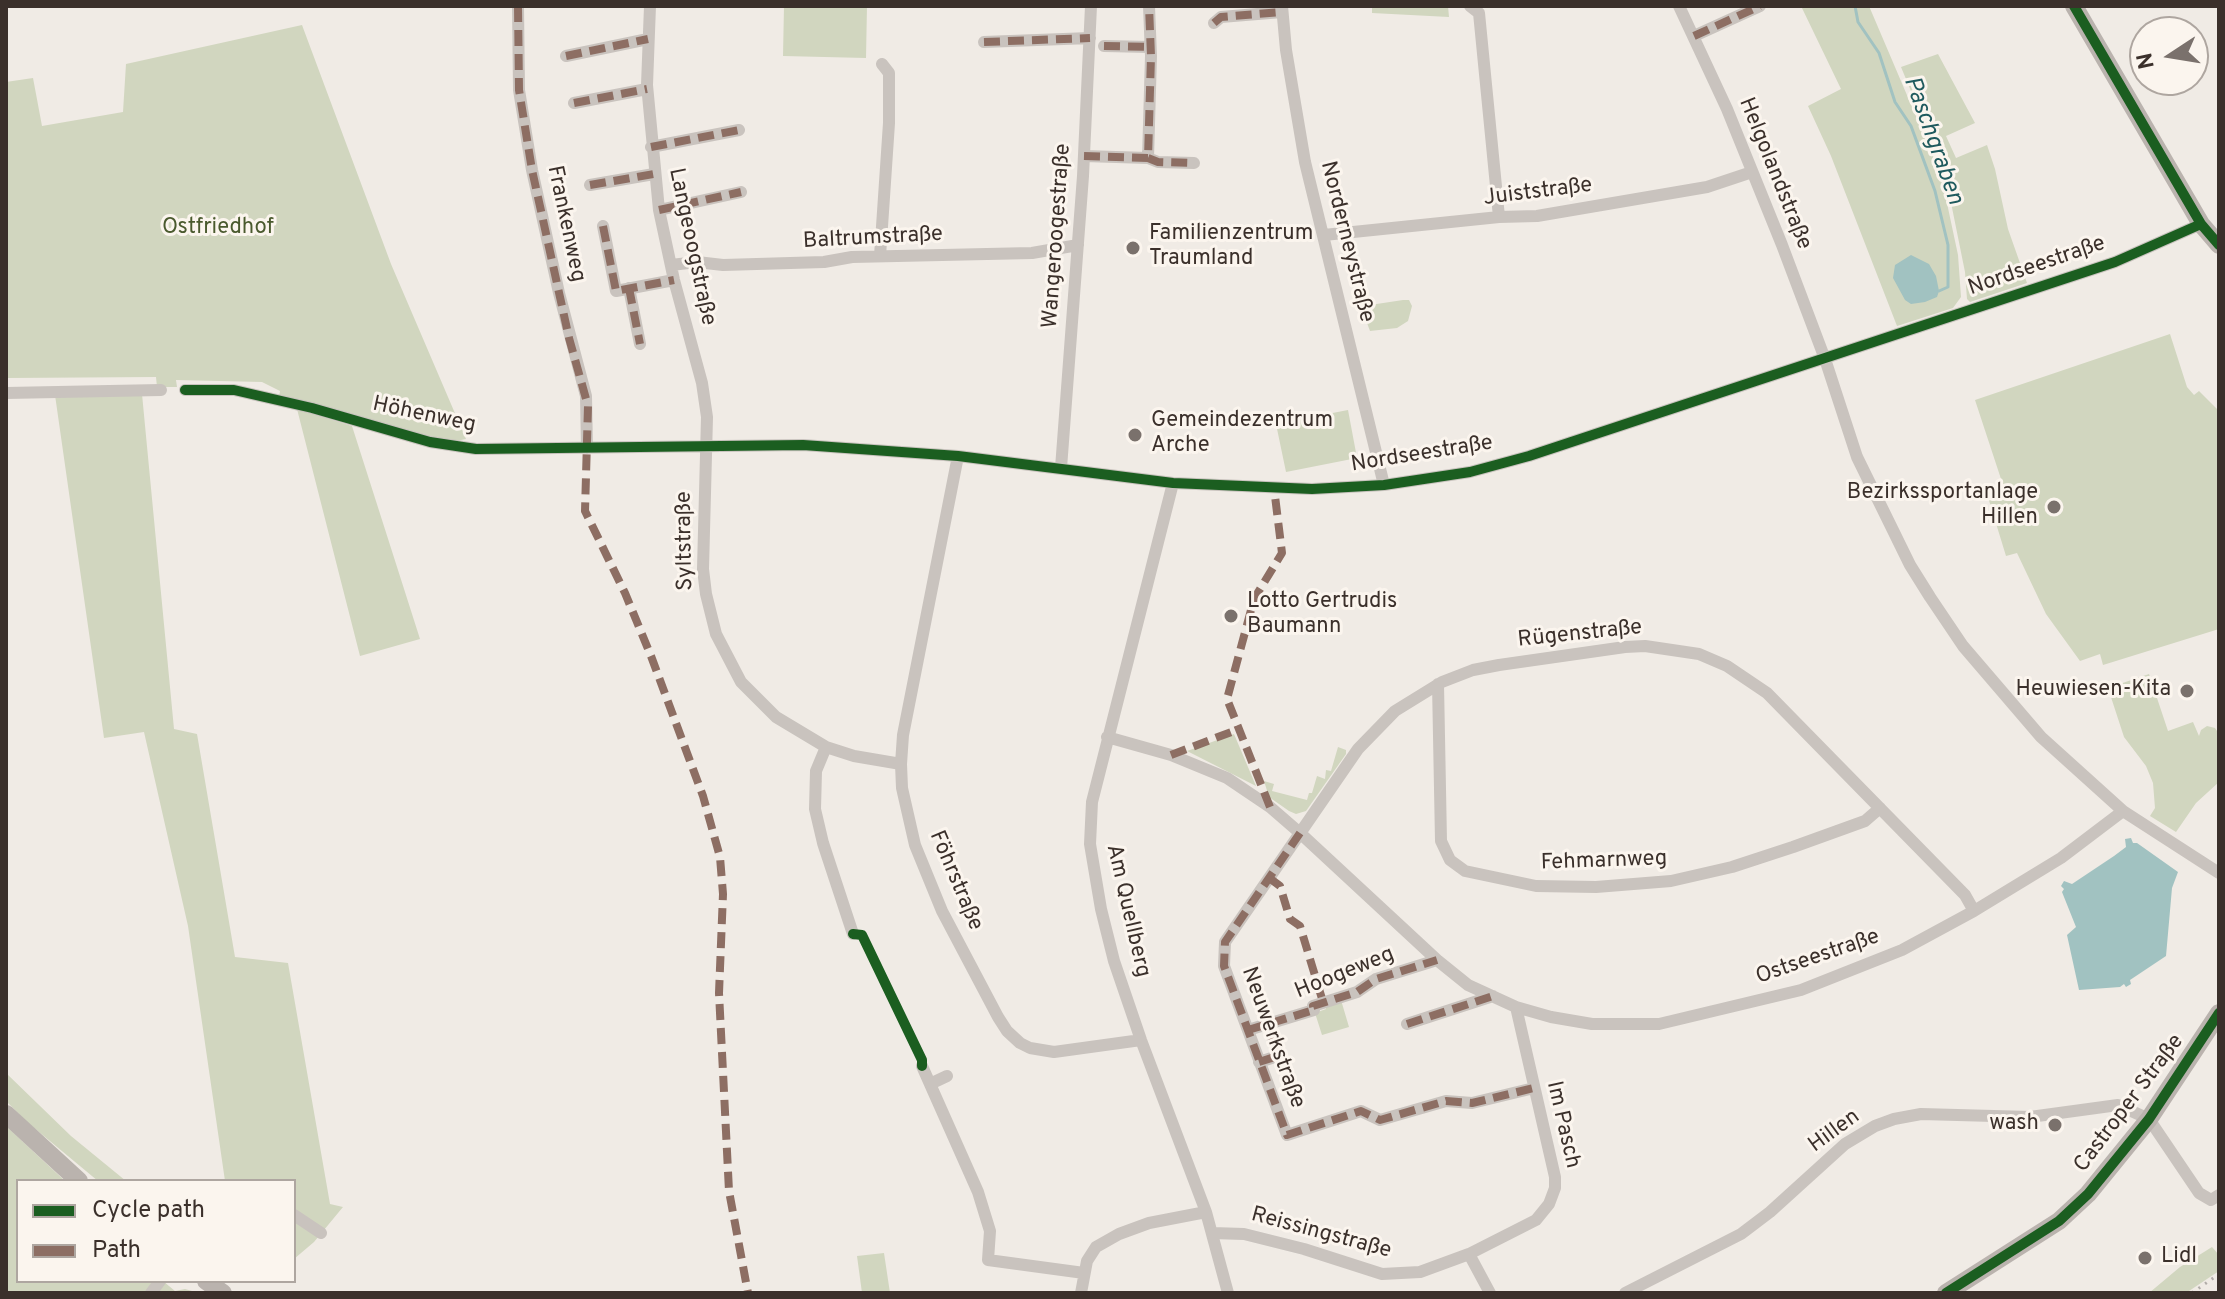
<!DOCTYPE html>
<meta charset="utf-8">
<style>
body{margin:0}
#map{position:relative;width:2225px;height:1299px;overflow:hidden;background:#f0ebe5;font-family:Overpass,sans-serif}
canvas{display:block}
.frame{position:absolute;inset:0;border:8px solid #3b302b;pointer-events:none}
.legend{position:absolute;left:16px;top:1179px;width:280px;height:104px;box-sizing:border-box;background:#fbf5ee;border:2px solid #aea6a0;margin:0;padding:10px 14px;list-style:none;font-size:24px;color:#3b302b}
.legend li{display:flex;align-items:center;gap:16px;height:40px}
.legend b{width:40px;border:2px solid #aea6a0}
.north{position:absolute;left:2129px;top:16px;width:80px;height:80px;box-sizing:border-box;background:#fbf5ee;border:2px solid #aea6a0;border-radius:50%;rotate:258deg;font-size:22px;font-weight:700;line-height:32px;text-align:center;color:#3b302b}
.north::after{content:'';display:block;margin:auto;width:28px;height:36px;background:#7a716c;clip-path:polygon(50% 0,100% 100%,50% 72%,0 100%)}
</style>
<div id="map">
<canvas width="2225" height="1299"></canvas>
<div class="frame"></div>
<ul class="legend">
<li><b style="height:10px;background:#1b5e20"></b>Cycle path</li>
<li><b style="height:10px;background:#8d6e63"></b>Path</li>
</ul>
<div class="north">N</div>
</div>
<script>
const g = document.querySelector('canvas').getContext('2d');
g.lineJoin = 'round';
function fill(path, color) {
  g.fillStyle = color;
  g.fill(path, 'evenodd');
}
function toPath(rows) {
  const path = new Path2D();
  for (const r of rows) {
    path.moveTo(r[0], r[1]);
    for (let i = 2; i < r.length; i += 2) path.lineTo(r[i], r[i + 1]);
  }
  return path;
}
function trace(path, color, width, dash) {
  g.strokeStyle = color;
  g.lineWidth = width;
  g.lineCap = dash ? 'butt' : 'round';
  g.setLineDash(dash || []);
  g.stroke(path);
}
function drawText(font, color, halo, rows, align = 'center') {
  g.font = font + ' Overpass,sans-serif';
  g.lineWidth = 6;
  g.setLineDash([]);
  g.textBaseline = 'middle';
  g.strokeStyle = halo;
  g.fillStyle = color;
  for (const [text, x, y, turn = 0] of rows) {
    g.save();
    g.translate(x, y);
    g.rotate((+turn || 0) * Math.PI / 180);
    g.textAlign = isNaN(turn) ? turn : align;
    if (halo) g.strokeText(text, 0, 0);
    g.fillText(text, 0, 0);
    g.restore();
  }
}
const green = toPath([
 [784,6,867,6,866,58,783,56],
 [1372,6,1448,6,1449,17,1372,13],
 [1801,6,1869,6,1941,175,1958,255,1961,297,1953,308,1897,326,1831,156,1808,106,1841,89],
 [302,25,391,264,466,439,456,441,400,431,279,397,280,391,262,382,176,380,177,387,157,387,156,377,8,378,6,390,6,82,33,78,42,126,123,112,126,64],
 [1938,54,1975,123,1946,136,1956,158,1987,145,1995,169,2008,229,2027,283,1970,302,1967,299,1965,272,1945,173,1901,67],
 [1403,300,1409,300,1412,306,1408,321,1397,328,1370,331,1367,323,1370,305],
 [2170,334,2187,387,2194,395,2199,391,2219,411,2219,629,2103,665,2100,654,2080,661,2046,614,2017,553,2006,556,1987,494,2001,489,2000,484,2002,482,1975,400],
 [142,394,174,729,197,734,235,957,288,963,330,1204,343,1207,314,1242,294,1259,294,1181,225,1181,188,926,144,732,104,738,55,395],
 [297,409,352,426,420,639,360,656],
 [1348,410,1357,458,1286,472,1276,424],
 [2149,674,2168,731,2193,722,2199,736,2201,730,2207,726,2215,728,2219,734,2219,782,2196,803,2176,832,2150,816,2155,808,2153,783,2146,766,2124,737,2108,688],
 [1234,734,1256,786,1187,751],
 [1338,747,1346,750,1346,754,1306,811,1296,814,1289,811,1269,797,1264,781,1274,784,1272,791,1307,800,1309,793,1312,793,1317,776,1325,779,1326,770,1331,771],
 [1341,1000,1349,1027,1322,1035,1315,1013,1326,1009,1325,1004],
 [6,1073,71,1136,126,1181,98,1181,27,1122,6,1101],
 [6,1126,65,1181,18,1181,18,1281,163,1281,175,1291,185,1289,199,1293,9,1293,6,1291],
 [2212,1247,2219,1255,2219,1271,2186,1293,2149,1293,2180,1267],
 [884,1253,890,1293,862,1293,857,1256]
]);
const water = toPath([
 [1911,255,1929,264,1936,276,1939,291,1937,297,1925,302,1911,304,1905,300,1893,278,1895,265],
 [2131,838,2133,843,2137,843,2178,872,2172,888,2166,956,2130,980,2131,984,2126,987,2124,984,2120,987,2079,990,2067,935,2076,927,2062,892,2064,889,2061,886,2064,881,2072,884,2114,856,2126,847,2125,839]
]);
const stream = toPath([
 [1855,6,1858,22,1879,53,1895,102,1911,126,1935,191,1948,245,1948,287,1939,291]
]);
const minor = toPath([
 [518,6,519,90,532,170,559,293,586,396,587,448],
 [650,6,647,85,659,210,674,280,702,383,707,417,703,569,706,594,716,634,741,682,776,717,826,747,854,756,901,764],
 [1282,6,1286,50,1305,162,1384,485],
 [1470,6,1479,13,1499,217],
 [1679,6,1727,109,1782,245,1825,359,1857,457,1910,565,1930,597,1963,646,2041,737,2123,811,2219,873],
 [1214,23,1221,17,1282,12],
 [1694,36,1760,6],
 [984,42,1090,38],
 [1104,46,1150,47],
 [566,56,648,39],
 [574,103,647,89],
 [651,147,739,130],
 [1084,156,1148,158,1151,56,1149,6],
 [1148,158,1158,162,1194,163],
 [590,185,654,174],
 [659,210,741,192],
 [603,226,616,291,674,280],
 [1324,235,1499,217,1537,216,1707,187,1752,172],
 [880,256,889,123,889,73,882,64],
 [671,265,697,262,723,265,824,262,852,257,1032,253,1078,245],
 [629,288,640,344],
 [185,390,234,390,312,408,430,442,476,449,803,445,958,456,1173,483,1312,489,1384,485,1470,472,1529,456,2115,262,2201,224],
 [6,393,161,390],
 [958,456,903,735,901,764,902,788,915,845,942,911,998,1017,1007,1031,1020,1043,1030,1048,1054,1052,1141,1040],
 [1061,468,1083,176,1091,6],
 [1173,483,1092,802,1090,844,1101,909,1114,961,1141,1040,1206,1212,1228,1293],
 [1438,684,1441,841,1450,860,1465,871,1536,886,1596,887,1671,881,1732,867,1793,847,1865,821,1880,808],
 [1107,737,1171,755,1227,778,1270,807,1300,833,1437,960,1468,985,1516,1007,1551,1017,1592,1024,1659,1024,1801,990,1902,950,1974,911,2061,858,2123,811],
 [826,747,816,771,815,809,823,843,853,934],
 [1407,1024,1493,996],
 [1248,1030,1314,1010,1313,1006,1357,992,1376,979,1437,960],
 [1259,1062,1278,1056,1268,1024],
 [922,1066,978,1192,990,1231,988,1260,1084,1273],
 [930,1084,947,1076],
 [1534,1088,1472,1103,1446,1101,1380,1120,1361,1111,1287,1135,1224,966,1225,942,1358,749,1395,711,1442,682,1473,670,1499,665,1625,647,1645,646,1699,654,1727,666,1767,693,1965,895,1974,911],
 [294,1215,321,1233],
 [1212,1233,1244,1234,1304,1249,1382,1274,1420,1272,1469,1254,1490,1293],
 [1469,1254,1536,1220,1549,1204,1555,1188,1555,1177,1516,1007],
 [151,1293,160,1281],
 [1081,1293,1087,1261,1096,1247,1119,1234,1149,1223,1206,1212],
 [1625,1293,1741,1234,1770,1212,1845,1144,1875,1126,1894,1119,1921,1114,2030,1117,2118,1105,2149,1119,2199,1193,2211,1200,2219,1195]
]);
const secondary = toPath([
 [2074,6,2201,224,2219,245],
 [6,1114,79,1181],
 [206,1281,223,1293],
 [1946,1293,2059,1221,2088,1194,2149,1119,2219,1013]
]);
const rail = toPath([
 [2192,1293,2219,1274]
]);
const quiet = toPath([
 [518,6,519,90,532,170,569,338,588,406,585,511,625,593,651,656,703,796,720,857,723,894,719,993,729,1191,748,1293],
 [1214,23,1221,17,1282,12],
 [1694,36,1760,6],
 [984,42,1090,38],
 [1104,46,1150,47],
 [566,56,648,39],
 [574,103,647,89],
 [651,147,739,130],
 [1084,156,1148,158,1151,56,1149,6],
 [1148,158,1158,162,1194,163],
 [590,185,654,174],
 [659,210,741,192],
 [603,226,616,291,674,280],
 [629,288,640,344],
 [1171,755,1239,729],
 [1270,807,1227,699,1254,599,1282,553,1274,488],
 [1300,833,1225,942,1224,966,1287,1135,1361,1111,1380,1120,1446,1101,1472,1103,1534,1088],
 [1268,877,1280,886,1290,919,1300,926,1323,1002],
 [1407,1024,1493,996],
 [1248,1030,1314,1010,1313,1006,1357,992,1376,979,1437,960],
 [1259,1062,1278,1056,1268,1024]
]);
const cycleway = toPath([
 [2074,6,2201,224,2219,245],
 [185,390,234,390,312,408,430,442,476,449,803,445,958,456,1173,483,1312,489,1384,485,1470,472,1529,456,2115,262,2201,224],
 [853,934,862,935,922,1060,922,1066],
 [1946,1293,2059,1221,2088,1194,2149,1119,2219,1013]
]);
const markers = [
 [1133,248,8,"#7a716c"],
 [1135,435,8,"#7a716c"],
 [2054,507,8,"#7a716c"],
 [1231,616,8,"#7a716c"],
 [2187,691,8,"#7a716c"],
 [2055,1125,8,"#7a716c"],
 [2145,1258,8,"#7a716c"]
];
const streetNames = [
 ["Helgolandstraße",1774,174,68],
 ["Juiststraße",1538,193,-7],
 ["Frankenweg",565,224,78],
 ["Wangeroogestraße",1058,236,-86],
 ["Baltrumstraße",873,239,-3],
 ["Norderneystraße",1346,242,76],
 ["Langeoogstraße",691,247,78],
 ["Nordseestraße",2037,267,-19],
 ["Höhenweg",424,416,12],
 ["Nordseestraße",1422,455,-9],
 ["Syltstraße",686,541,-91],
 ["Rügenstraße",1580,635,-6],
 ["Fehmarnweg",1604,862,-2],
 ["Föhrstraße",955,881,67],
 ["Am Quellberg",1127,911,77],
 ["Ostseestraße",1818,958,-19],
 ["Hoogeweg",1345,974,-22],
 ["Neuwerkstraße",1272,1038,70],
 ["Castroper Straße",2130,1104,-53],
 ["Im Pasch",1562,1125,77],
 ["Hillen",1835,1132,-36],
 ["Reissingstraße",1321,1234,15]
];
const parkNames = [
 ["Ostfriedhof",218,229]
];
const poiNames = [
 ["Familienzentrum",1149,235],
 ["Traumland",1149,260],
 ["Gemeindezentrum",1151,422],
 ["Arche",1151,447],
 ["Bezirkssportanlage",2038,494,"right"],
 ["Hillen",2038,519,"right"],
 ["Lotto Gertrudis",1247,603],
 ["Baumann",1247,628],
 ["Heuwiesen-Kita",2171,691,"right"],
 ["wash",2039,1125,"right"],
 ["Lidl",2161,1258]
];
const waterNames = [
 ["Paschgraben",1932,141,70]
];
fill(green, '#d1d6bf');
fill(water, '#a1c2c1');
trace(stream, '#a1c2c1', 3);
trace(minor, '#c9c3be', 12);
trace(secondary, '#bab3ae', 18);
trace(rail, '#b1aca8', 3, [2, 6]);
trace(quiet, '#8d6e63', 8, [16, 8]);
trace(cycleway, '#1b5e20', 10);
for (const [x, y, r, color] of markers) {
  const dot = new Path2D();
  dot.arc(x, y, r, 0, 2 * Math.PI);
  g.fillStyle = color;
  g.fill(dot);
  trace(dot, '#fbf5ee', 3);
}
drawText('22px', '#3b302b', '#fbf5ee', streetNames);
drawText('22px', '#4a5a2e', '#fbf5ee', parkNames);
drawText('22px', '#3b302b', '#fbf5ee', poiNames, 'left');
drawText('italic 24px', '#1f5a5e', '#fbf5ee', waterNames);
</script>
